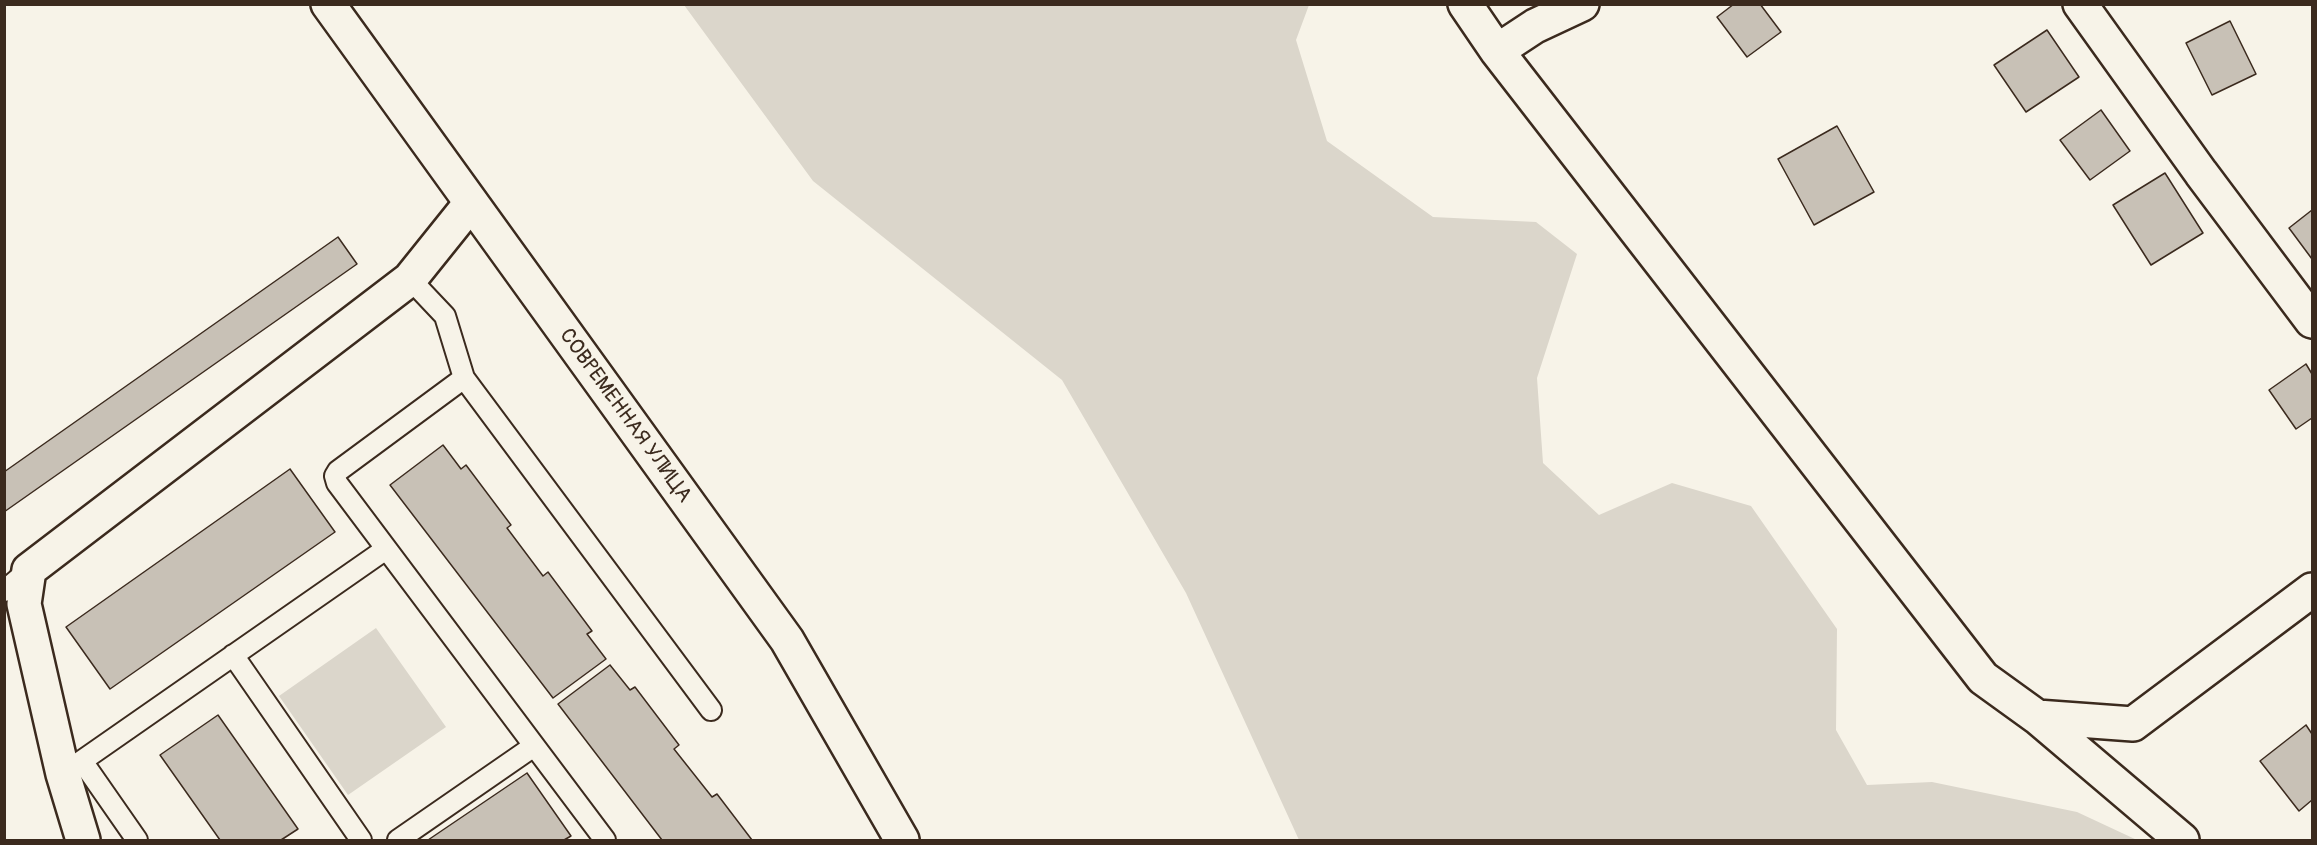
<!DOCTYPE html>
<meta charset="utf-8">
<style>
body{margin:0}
#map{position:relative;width:2317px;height:845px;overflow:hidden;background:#f7f3e8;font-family:Pangolin,sans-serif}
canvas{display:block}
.frame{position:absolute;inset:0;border:6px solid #3b2a1e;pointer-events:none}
</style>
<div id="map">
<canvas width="2317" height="845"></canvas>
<div class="frame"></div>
</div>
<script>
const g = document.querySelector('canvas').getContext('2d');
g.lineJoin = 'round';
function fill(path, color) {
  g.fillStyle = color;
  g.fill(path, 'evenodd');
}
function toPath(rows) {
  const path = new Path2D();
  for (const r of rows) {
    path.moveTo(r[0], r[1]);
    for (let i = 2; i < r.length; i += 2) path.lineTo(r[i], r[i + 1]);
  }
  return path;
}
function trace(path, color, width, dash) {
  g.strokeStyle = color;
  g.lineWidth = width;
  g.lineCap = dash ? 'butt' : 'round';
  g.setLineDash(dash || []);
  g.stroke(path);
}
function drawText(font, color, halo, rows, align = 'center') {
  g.font = font + ' Pangolin,sans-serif';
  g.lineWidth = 6;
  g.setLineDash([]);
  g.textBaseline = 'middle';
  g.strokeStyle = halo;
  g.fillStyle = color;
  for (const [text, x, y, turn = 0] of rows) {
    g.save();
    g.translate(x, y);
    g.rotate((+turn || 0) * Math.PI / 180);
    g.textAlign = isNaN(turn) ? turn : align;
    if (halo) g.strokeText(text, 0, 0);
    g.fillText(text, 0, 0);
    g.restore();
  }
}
const green = toPath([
 [684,5,1309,5,1296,40,1327,141,1433,217,1536,222,1577,254,1537,378,1543,463,1599,515,1672,483,1751,506,1837,629,1836,730,1867,785,1932,782,2077,812,2137,840,1299,840,1186,593,1062,380,813,181],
 [376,628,446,727,348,795,279,696]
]);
const building = toPath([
 [1734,4,1760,4,1781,32,1747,57,1717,17,1734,4],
 [2230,21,2256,74,2212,95,2186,43,2230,21],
 [2047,30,2079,77,2026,112,1994,65,2047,30],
 [2101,110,2130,151,2090,180,2060,140,2101,110],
 [1837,126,1874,192,1814,225,1778,159,1837,126],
 [2165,173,2203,233,2151,265,2113,205,2165,173],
 [2312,210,2312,259,2289,228,2312,210],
 [338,237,357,264,4,512,4,472,338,237],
 [2306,364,2312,374,2312,418,2296,429,2269,390,2306,364],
 [443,445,461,469,466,465,511,525,507,528,543,576,548,572,592,631,587,634,606,659,553,698,390,485,443,445],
 [290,469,335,532,110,689,66,627,290,469],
 [610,665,630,690,635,687,679,745,674,749,712,797,717,794,752,840,662,840,558,704,610,665],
 [218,715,298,829,281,840,220,840,160,755,218,715],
 [2306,725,2312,734,2312,800,2299,811,2260,761,2306,725],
 [527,773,571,836,564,840,428,840,527,773]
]);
const lane = toPath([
 [410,279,445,316,464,378,338,471,335,476,337,483,605,840],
 [464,378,711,710],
 [4,591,29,570],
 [233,655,361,840],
 [82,761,137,840],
 [63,774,386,549],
 [398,840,534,746]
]);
const street = toPath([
 [1465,4,1497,51,1983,678,2037,717,2133,724,2312,590],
 [2080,4,2201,173,2312,321],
 [1497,51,1535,26,1582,4],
 [2037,717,2182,840],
 [83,840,63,774,24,604,29,570,410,279,471,203]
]);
const secondary = toPath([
 [328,4,787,640,902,840]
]);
const streetNames = [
 ["СОВРЕМЕННАЯ УЛИЦА",625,416,54]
];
fill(green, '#dbd6cb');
fill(building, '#c8c1b6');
trace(building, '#3b2a1e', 1.5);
trace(lane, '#3b2a1e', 24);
trace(street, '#3b2a1e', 38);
trace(secondary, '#3b2a1e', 38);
trace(lane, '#f7f3e8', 20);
trace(street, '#f7f3e8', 33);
trace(secondary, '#f7f3e8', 33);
drawText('21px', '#3b2a1e', '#f7f3e8', streetNames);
</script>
